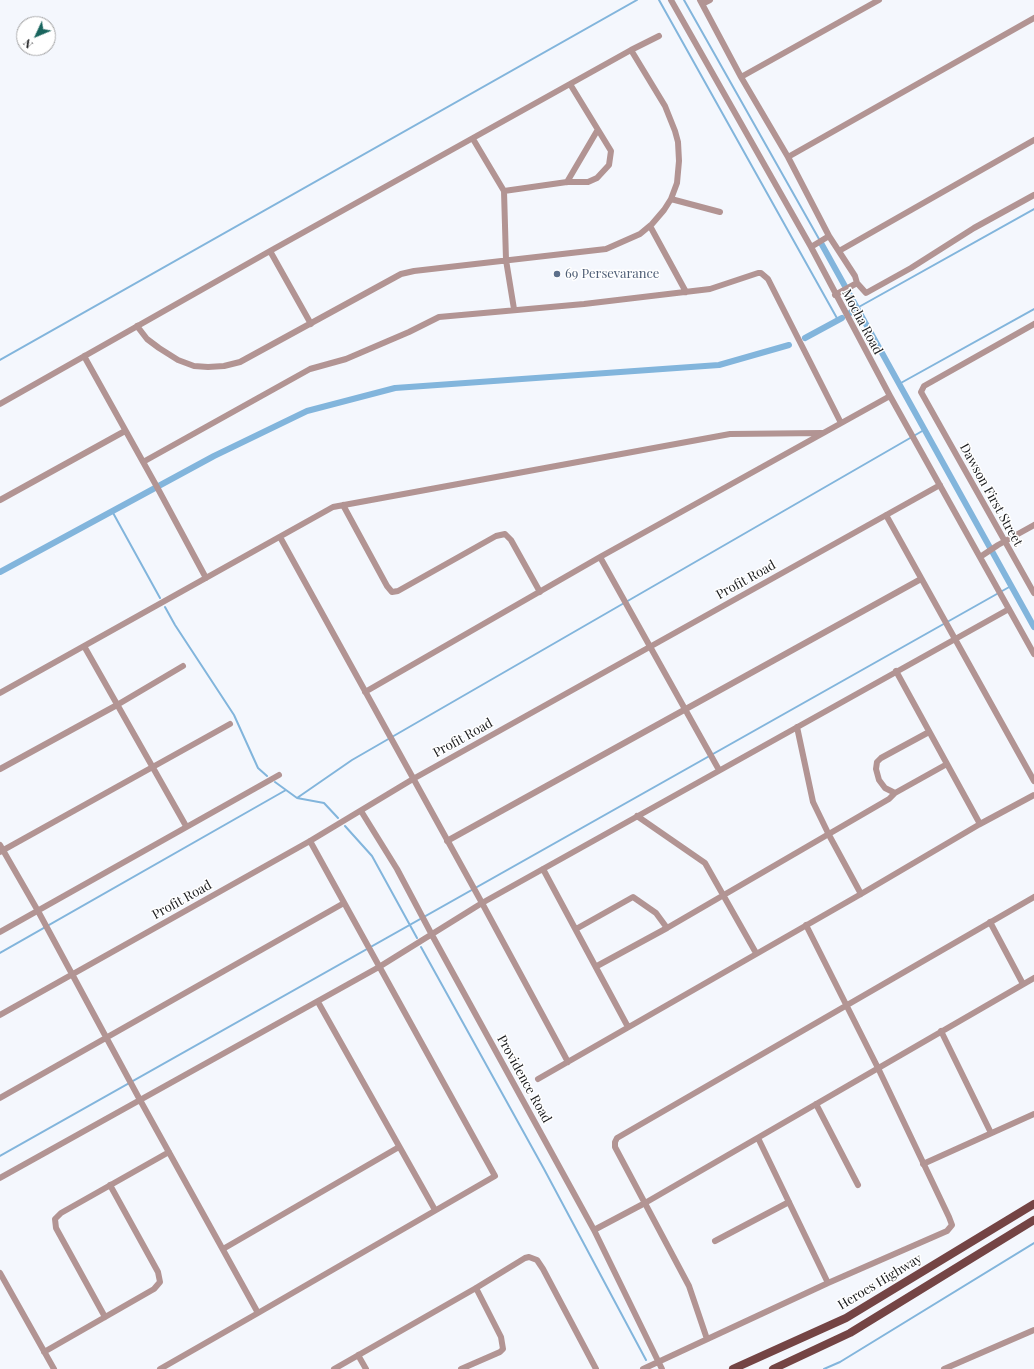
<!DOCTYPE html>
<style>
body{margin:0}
#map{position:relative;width:1034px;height:1369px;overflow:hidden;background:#f4f7fd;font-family:"Playfair Display",serif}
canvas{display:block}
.north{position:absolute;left:16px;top:16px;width:40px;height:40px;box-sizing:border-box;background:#fff;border:1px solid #a3a3a4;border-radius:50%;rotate:226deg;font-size:11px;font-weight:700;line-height:16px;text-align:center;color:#191a1c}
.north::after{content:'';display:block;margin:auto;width:14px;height:18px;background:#19655e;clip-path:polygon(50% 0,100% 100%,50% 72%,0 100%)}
</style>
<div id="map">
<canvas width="1034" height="1369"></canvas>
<div class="north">N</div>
</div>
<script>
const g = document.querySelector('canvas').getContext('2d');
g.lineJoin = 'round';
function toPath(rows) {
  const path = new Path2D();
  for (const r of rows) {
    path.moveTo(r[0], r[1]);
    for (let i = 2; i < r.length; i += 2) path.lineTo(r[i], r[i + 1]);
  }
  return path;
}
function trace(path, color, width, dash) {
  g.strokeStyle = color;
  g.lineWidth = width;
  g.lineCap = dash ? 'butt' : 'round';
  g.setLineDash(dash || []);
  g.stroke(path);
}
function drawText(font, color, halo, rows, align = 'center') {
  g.font = font + ' "Playfair Display",serif';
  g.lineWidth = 3;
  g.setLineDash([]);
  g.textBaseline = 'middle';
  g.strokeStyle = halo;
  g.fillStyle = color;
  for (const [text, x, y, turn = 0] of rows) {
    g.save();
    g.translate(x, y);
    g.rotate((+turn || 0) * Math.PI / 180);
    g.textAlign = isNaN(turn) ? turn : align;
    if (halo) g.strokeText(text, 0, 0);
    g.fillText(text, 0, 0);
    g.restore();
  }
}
const stream = toPath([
 [659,0,838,320],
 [684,0,819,239],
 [857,308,1034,209],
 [0,360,637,0],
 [899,384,1034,309],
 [112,511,160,598],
 [165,607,175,625,234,715,258,768,267,776],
 [275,782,297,798,324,803,338,818],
 [297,798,352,760,924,430],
 [345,826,372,856,417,938],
 [421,947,544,1169,646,1360],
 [0,953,286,790],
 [0,1156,1011,586],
 [824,1369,840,1362,1034,1243]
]);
const canal = toPath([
 [821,243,1034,627],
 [850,313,857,308],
 [805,338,842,318],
 [0,572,214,456,307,411,395,388,719,365,789,345]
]);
const minor = toPath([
 [671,0,811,247,890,396,1034,654],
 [700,0,741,77,788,157,829,236,855,276,857,283,866,293,911,268,974,228,1034,195],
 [702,4,710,0],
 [741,77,879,0],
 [473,139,504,191,506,260,514,309],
 [788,157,1034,18],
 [567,182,597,131],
 [504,191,567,182,588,182,597,178,609,165,611,151,570,84],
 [671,199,720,212],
 [650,226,686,292],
 [811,247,829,236],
 [270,251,311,324],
 [839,251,1034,140],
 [835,295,857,283],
 [1034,324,924,386,921,392,1034,593],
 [137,326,147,339,159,348,178,360,194,366,208,367,224,366,240,362,401,274,414,271,606,249,640,234,652,224,664,210,671,199,677,183,679,161,678,142,675,131,665,106,631,50],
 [84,356,157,487,206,578],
 [0,404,270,251,631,50,659,36],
 [143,462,310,369,346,359,409,332,439,317,584,304,710,289,758,273,761,273,768,279,841,423],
 [0,500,125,431],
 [343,505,387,586,392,592,398,591,496,536,505,534,511,540,540,592],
 [886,515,1034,781],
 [280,537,482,903,568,1062],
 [600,557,719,770],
 [980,557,998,545,1034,525],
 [84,646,186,826],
 [896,671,980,824],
 [365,692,600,557,890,396],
 [0,693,333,507,730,434,822,433],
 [797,727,813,802,829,835,861,894],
 [929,732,881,758,877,762,876,769,879,780,885,788,895,793,947,764],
 [0,769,117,705,183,666],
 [361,811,397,869,432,935,594,1230,662,1369],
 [637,816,705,863,756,953],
 [447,841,921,579],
 [0,845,38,911,140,1100,258,1313],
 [0,852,230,724],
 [543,869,628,1027],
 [990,922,1023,984],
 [667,928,889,799,895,793],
 [576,929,633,897,656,913,667,928,597,966],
 [0,932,279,775],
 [318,1002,435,1210],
 [0,1015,310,841,413,779,940,485],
 [941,1031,991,1133],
 [538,1079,861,894,980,824,1034,795],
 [0,1098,344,903],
 [816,1104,858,1185],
 [758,1138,828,1283],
 [923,1164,1034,1114],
 [0,1178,379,967,482,903,1009,609],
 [594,1230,645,1203,1034,978],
 [715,1241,789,1202],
 [223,1249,399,1147],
 [0,1273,54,1369],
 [105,1317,56,1228,55,1219,61,1213,169,1152],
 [707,1339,689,1286,615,1147,615,1142,617,1138,1034,897],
 [44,1352,154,1289,160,1282,158,1272,110,1185],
 [358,1355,366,1369],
 [160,1369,258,1313,495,1176,310,841],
 [334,1369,476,1288,525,1258,529,1257,537,1260,543,1269,596,1369],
 [461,1369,500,1352,503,1349,501,1337,476,1288],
 [643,1369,828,1283,947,1231,952,1225,949,1217,878,1068,806,925],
 [944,1369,1034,1330]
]);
const major = toPath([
 [733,1369,846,1318,1034,1204],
 [773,1369,850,1333,1034,1220]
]);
const markers = [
 [557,274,4,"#5c6f8a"]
];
const serviceNames = [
 ["69 Persevarance",565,274]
];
const streetNames = [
 ["Mocha Road",862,322,62],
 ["Dawson First Street",991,495,61],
 ["Profit Road",746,580,-29],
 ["Profit Road",463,738,-29],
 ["Profit Road",182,900,-29],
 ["Providence Road",524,1079,61],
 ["Heroes Highway",880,1282,-31]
];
trace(stream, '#82b5dc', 2);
trace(canal, '#82b5dc', 6);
trace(minor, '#b29493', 6);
trace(major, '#744444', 8);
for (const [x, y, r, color] of markers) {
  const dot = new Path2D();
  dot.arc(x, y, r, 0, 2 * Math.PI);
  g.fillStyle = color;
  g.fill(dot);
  trace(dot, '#fff', 1.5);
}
drawText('13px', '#4e5e75', '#fff', serviceNames, 'left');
drawText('13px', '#191a1c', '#fff', streetNames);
</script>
